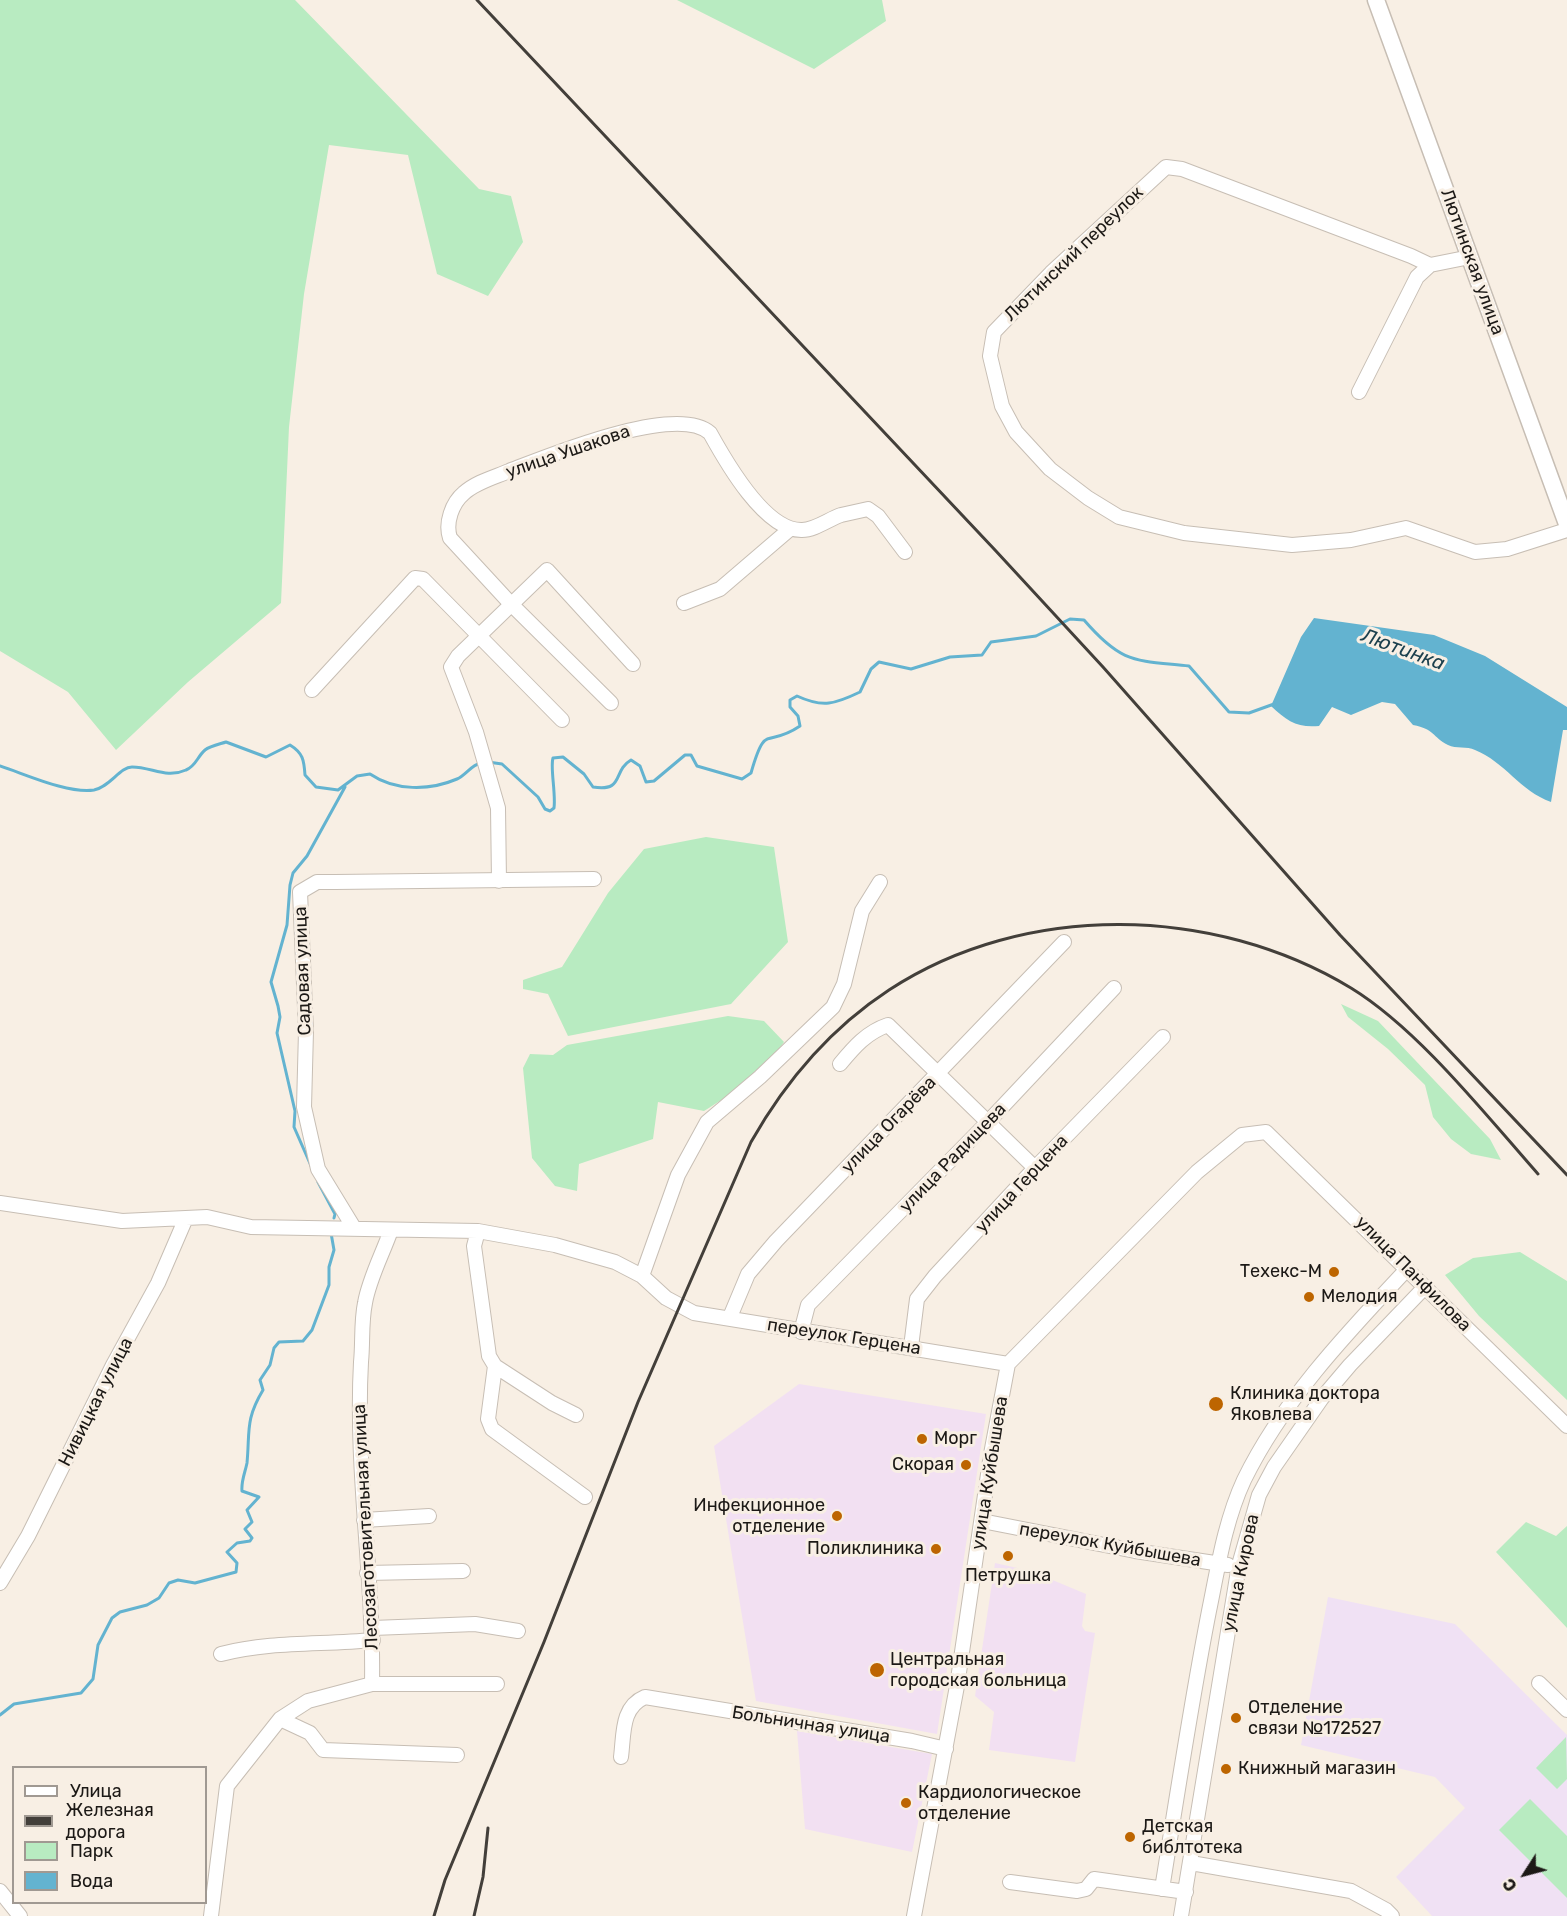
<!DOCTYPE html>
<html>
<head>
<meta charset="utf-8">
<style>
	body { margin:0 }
	#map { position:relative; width:1567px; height:1916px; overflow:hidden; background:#f8efe4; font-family:Rubik,sans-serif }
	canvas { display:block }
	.legend { position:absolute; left:12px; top:1766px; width:195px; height:138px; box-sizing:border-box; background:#f8efe4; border:2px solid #a09992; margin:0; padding:8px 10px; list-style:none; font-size:18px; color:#1c1916 }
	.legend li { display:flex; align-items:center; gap:12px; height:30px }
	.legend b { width:30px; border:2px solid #a09992 }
	.north { position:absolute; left:1495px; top:1844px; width:60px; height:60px; -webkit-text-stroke:4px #f8efe4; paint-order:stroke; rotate:234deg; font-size:16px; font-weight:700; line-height:24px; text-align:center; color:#1c1916 }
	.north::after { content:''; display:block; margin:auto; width:21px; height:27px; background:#1c1916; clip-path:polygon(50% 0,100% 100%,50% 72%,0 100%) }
</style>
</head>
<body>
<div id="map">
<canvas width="1567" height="1916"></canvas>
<ul class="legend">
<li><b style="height:8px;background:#fff"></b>Улица</li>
<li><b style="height:8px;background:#433f3a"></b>Железная дорога</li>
<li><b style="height:16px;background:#b8ebc1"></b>Парк</li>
<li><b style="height:16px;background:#63b3d0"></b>Вода</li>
</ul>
<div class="north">С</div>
</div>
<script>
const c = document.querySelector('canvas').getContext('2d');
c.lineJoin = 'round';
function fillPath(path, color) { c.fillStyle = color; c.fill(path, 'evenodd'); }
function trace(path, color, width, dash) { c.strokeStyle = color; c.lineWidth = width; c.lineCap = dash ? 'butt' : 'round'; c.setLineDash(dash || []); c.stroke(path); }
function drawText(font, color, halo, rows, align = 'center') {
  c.font = font + ' Rubik,sans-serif'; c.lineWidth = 6; c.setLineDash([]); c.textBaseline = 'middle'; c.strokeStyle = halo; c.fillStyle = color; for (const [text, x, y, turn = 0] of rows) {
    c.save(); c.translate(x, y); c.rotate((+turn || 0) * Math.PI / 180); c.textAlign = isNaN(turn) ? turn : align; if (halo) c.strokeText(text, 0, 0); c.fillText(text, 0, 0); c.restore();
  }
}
fillPath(new Path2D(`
	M1328 1597 1455 1624 1567 1735V1916H1432L1396 1877 1465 1808 1435 1777 1301 1745Z`), '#f0e1f4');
fillPath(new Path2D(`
	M799 1384 986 1414 937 1734 756 1701 714 1446Z
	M995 1563 1031 1571 1086 1594 1082 1626 1085 1631 1095 1633 1075 1762 989 1750 994 1712 975 1696Z
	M797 1731 932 1754 912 1852 805 1829Z`), '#f2e0f2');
fillPath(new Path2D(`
	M0 0H295L479 189 511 196 523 242 488 296 437 274 408 155 329 145 304 294 289 427 281 603 188 682 116 750 68 692 0 651Z
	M677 0H882L886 21 814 69Z
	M706 837 774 847 788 942 731 1004 568 1036 548 994 523 989V980L562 967 608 893 644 849Z
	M1341 1004 1378 1021 1490 1139 1501 1160 1471 1154 1451 1139 1433 1117 1425 1085 1388 1049 1348 1017Z
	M728 1016 764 1021 784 1042C763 1073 735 1092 704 1111L658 1102 653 1139 579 1164 577 1191 555 1186 532 1158 523 1068 530 1054 553 1055 567 1045Z
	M1520 1252 1567 1281V1400L1479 1316 1445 1275 1473 1258Z
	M1526 1522 1556 1536 1567 1526V1628L1496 1552Z
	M1566 1737 1567 1779 1557 1789 1536 1768Z
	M1530 1799 1567 1836V1898L1499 1830Z`), '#b8ebc1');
fillPath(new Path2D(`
	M1314 618 1434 635 1485 656 1567 707V730H1563L1551 802C1520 791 1505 762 1475 750 1467 746 1456 749 1448 745 1432 737 1435 729 1413 725L1395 704 1382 702 1351 715 1332 707 1319 726C1297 728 1287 721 1271 706L1301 637Z`), '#63b3d0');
trace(new Path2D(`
	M488 762 502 764 538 797 545 809 550 811 554 808C556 794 550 767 553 758L563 757 584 774 593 787C625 792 612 771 631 760L640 766 646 782 654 781 685 755H691L697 766 742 779 751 773C766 721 766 749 800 726L798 716 790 707V700L797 696C823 708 835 704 860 692L871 669 879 662 911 669 950 657 982 655 991 642 1036 636 1070 619 1084 620C1122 664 1134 660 1189 666L1229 712 1249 713 1274 704
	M0 766C25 774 68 794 94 790 110 787 120 767 132 767 152 767 166 779 186 770 196 766 197 757 205 750 210 746 220 744 226 742L266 757 290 745C303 753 304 760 305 775L316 787 338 790 357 776 370 774C395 791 429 791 457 779 466 775 471 765 481 763
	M312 1168 294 1127 295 1111 277 1033 280 1017 278 1006 271 982 287 925 290 885 293 873 307 856 345 787
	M318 1182 335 1214 334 1218
	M0 1715 14 1704 81 1693 93 1679 98 1645 112 1618 120 1612 147 1605 159 1598 169 1583 178 1580 195 1583 236 1572 237 1563 227 1552 237 1543 250 1541 252 1538 245 1529 252 1522 247 1510 259 1497 242 1491C241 1481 245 1473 247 1463 250 1431 245 1420 263 1390L260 1380 270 1365 274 1348 279 1342 303 1341 312 1330 329 1285V1267L334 1250 331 1233`), '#63b3d0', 3);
const minor = new Path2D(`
	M1470 257 1430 265 1411 256 1182 169 1166 167 1051 273 994 332 990 356 1002 406 1016 432 1050 469 1088 498 1119 517 1184 533 1292 545 1351 540 1406 528 1475 552 1507 549 1567 530
	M1359 392 1417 277 1430 265
	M684 603 720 589 790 529
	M312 690 415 578 423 579 562 720
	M611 703 510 603 450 538C445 523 452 503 464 493 476 482 495 477 509 471 548 456 676 403 710 433 726 462 765 531 802 530 815 530 829 519 841 515 850 513 859 511 868 509L878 516 905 552
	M499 881 498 808 476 732 451 667 458 656 547 570 633 664
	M840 1064C854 1047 867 1032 888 1025L1035 1168
	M0 1203 122 1221 207 1217 251 1227 478 1231 555 1245 615 1262 642 1276 666 1298 694 1313 1008 1364
	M354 1228 318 1169 304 1107 306 1031 300 892 317 882H335L594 879
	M478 1231 474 1246 489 1356 495 1366 552 1403 576 1415
	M642 1276 678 1175 707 1122 760 1077 833 1007 844 984 862 911 880 882
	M730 1317 748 1274 776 1241 1064 942
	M801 1332 808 1305 987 1123 1114 988
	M911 1347 917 1299 935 1276 1035 1168 1163 1037
	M495 1366 488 1419 492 1429 585 1497
	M364 1520 429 1516
	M982 1521 1135 1551 1228 1565
	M367 1573 463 1571
	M0 1583 28 1536 113 1365 158 1283 186 1218
	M373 1628 475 1624 518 1631
	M221 1654C271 1641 322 1645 373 1640
	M1539 1683 1567 1710
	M372 1684C374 1576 355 1470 361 1362 363 1343 361 1322 365 1303 369 1279 383 1253 391 1230
	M280 1719 310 1733 323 1750 457 1755
	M621 1757C624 1734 621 1707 645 1697L912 1741 946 1749
	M1191 1863 1351 1891 1386 1910 1392 1916
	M1010 1882 1077 1891 1086 1889 1094 1879 1186 1892
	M1162 1889C1177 1796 1191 1703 1209 1611 1218 1567 1225 1521 1244 1480 1283 1400 1347 1333 1407 1269
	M0 1891 20 1916
	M211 1916 227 1786 280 1719 308 1701 372 1684H497
	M914 1916 957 1686 991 1454 1008 1364 1197 1172 1242 1135 1266 1132 1567 1426
	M1181 1916 1239 1565 1259 1495 1274 1467 1322 1398 1350 1365 1425 1287`);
const major = new Path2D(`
	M1376 0 1567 524`);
trace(minor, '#c7beb4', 16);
trace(major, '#c7beb4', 19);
trace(minor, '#fff', 14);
trace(major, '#fff', 16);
trace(new Path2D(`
	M477 0 995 550 1103 667 1340 935 1567 1175
	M434 1916 445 1880 544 1642 638 1402 751 1142C785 1082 831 1028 889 990 1025 901 1214 905 1351 988 1418 1029 1485 1114 1538 1174
	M474 1916 483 1877 488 1828`), '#433f3a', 3);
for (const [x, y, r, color] of [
	[1334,1272,6,"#bd6500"],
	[1309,1297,6,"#bd6500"],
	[1216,1404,8,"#bd6500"],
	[922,1439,6,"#bd6500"],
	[966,1465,6,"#bd6500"],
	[837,1516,6,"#bd6500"],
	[936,1549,6,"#bd6500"],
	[1008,1556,6,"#bd6500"],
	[877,1670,8,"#bd6500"],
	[1236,1718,6,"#bd6500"],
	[1226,1769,6,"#bd6500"],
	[906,1803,6,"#bd6500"],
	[1130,1837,6,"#bd6500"]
]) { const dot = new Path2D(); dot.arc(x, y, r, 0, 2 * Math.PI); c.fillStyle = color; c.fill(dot); trace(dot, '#f8efe4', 2); }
drawText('18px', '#1c1916', '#f8efe4', [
	["Лютинский переулок",1074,254,-44],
	["Лютинская улица",1472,262,70],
	["улица Ушакова",568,452,-19],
	["Садовая улица",303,971,-92],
	["улица Огарёва",889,1125,-46],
	["улица Радищева",953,1158,-46],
	["улица Герцена",1022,1184,-47],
	["улица Панфилова",1413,1274,45],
	["переулок Герцена",844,1337,9],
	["Нивицкая улица",96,1402,-63],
	["улица Куйбышева",990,1473,-81],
	["Лесозаготовительная улица",366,1527,-93],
	["переулок Куйбышева",1110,1545,10],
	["улица Кирова",1241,1573,-78],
	["Больничная улица",811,1725,9]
]);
drawText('18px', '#1c1916', '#f8efe4', [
	["Техекс-М",1322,1272,"right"],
	["Мелодия",1321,1297],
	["Клиника доктора",1230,1394],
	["Яковлева",1230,1415],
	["Морг",934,1439],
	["Скорая",954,1465,"right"],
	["Инфекционное",825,1506,"right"],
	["отделение",825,1527,"right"],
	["Поликлиника",924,1549,"right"],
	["Петрушка",1008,1576,"center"],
	["Центральная",890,1660],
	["городская больница",890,1681],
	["Отделение",1248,1708],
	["связи №172527",1248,1729],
	["Книжный магазин",1238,1769],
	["Кардиологическое",918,1793],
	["отделение",918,1814],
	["Детская",1142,1827],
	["библтотека",1142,1848]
], 'left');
drawText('italic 20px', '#1d414e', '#f8efe4', [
	["Лютинка",1403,650,20]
]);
</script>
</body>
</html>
